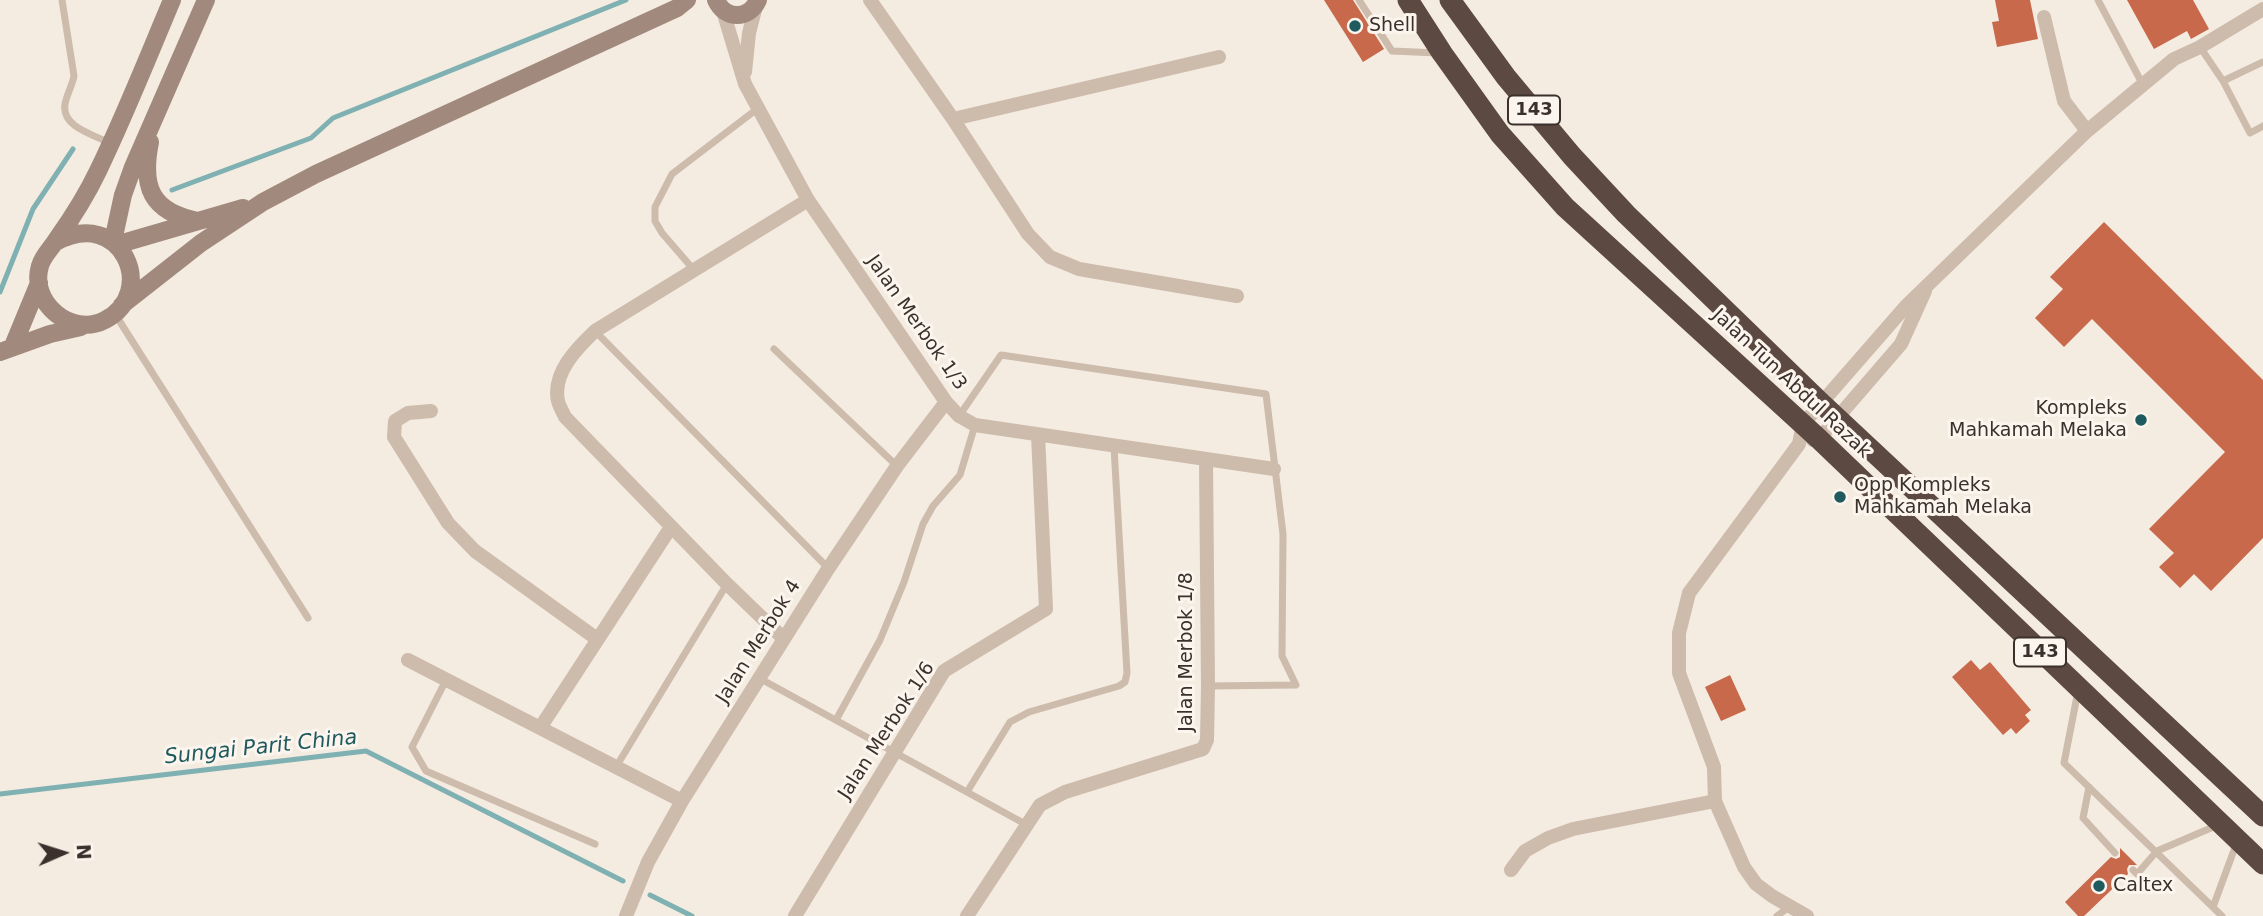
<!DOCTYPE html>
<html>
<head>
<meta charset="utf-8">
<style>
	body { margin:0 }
	#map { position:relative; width:2263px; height:916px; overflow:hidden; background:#f4ebe1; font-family:"DejaVu Sans",sans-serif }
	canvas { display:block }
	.north { position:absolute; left:28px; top:818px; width:70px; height:70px; -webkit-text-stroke:5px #fbf5ee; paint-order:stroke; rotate:87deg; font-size:19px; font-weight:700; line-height:28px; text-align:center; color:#3b302b }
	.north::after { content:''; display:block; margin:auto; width:24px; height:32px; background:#3b302b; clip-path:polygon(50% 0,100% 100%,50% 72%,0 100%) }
</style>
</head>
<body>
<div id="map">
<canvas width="2263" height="916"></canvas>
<div class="north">N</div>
</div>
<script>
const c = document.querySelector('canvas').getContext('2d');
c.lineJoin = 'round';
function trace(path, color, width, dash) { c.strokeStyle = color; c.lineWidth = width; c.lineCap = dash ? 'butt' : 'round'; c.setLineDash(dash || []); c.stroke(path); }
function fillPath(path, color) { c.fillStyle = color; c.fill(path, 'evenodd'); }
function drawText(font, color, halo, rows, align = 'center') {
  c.font = font + ' "DejaVu Sans",sans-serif'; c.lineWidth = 6; c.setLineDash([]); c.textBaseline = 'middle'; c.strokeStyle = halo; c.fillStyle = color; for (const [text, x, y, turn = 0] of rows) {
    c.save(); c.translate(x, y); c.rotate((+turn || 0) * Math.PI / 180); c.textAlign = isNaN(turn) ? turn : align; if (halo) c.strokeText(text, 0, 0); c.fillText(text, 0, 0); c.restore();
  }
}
trace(new Path2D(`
	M172 190 311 138 333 118 626 0
	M0 292 33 209 73 149
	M0 794 366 751 623 881
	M650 895 692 916`), '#7fb0b2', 5);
fillPath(new Path2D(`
	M1324 0H1353L1384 49 1363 62Z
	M1995 0H2030L2038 39 1997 47 1992 22 1999 21Z
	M2127 0H2193L2209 29 2191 39 2187 31 2154 49Z
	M2104 222 2263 380V538L2211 591 2194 574 2180 588 2159 567 2174 553 2149 529 2225 452 2092 319 2064 347 2035 318 2063 289 2050 277Z
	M1971 660 1980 670 1990 662 2031 710 2025 715 2030 721 2016 734 2011 728 2003 735 1952 677Z
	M1730 675 1746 710 1721 721 1705 687Z
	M2120 848 2137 865H2129L2127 869 2128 874 2084 916H2078L2065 902 2111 857 2116 859 2120 857Z`), '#c8694b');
trace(new Path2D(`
	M62 0 74 76C72 86 67 94 65 104 61 127 94 135 110 143
	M1359 0 1392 51 1438 53
	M2098 0 2143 85
	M2200 47 2223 81 2250 133 2263 126
	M2223 81 2263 62
	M694 270 662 233 655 221V207L672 174 757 109
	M115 314 308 618
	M595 331 828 568
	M774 349 897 466
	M959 416 1001 355 1266 394 1283 534 1282 656 1296 685 1208 686
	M759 678 1027 825
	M446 680 412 747 426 771 595 844
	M2078 691 2064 763 2222 916
	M836 720 880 640 904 582 923 524 933 506 960 475 975 425
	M616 767 727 584
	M2089 787 2083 818 2115 853
	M967 792 1010 722 1029 712 1119 686 1125 682 1127 673 1114 447
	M2133 870 2137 874 2157 851 2218 825
	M2213 907 2237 842
	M1777 916 1789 907`), '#cdbbac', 7);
trace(new Path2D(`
	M870 0 953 119 1028 234 1050 257 1079 269 1237 296
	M723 11 745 84 808 200 946 402 959 416 975 425 1274 469
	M2044 17 2064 101 2087 131
	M745 72 749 33 756 6
	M953 119 1219 57
	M431 411 408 413 395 421 394 437 448 523 475 551 597 639
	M1813 440 1819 439 1901 344 1925 291
	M784 639 727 584 565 417C563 412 559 406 558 401 552 373 577 348 595 331L808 200
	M408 660 682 801
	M540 728 671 527
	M1511 870 1525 851 1548 838 1573 829 1715 801
	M626 916 648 862 682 801 828 569 897 466 946 402
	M795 916 944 671 1046 609 1038 435
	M967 916 1040 805 1065 792 1203 749 1207 740 1208 686 1206 460
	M1807 916 1772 896 1756 884 1744 867 1715 801 1714 767 1679 673V633L1689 593 1799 444 1803 424 1906 306 2087 131 2174 59 2200 47 2263 9`), '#cdbbac', 14);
trace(new Path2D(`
	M716 0C725 20 749 20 758 0
	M150 142C141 187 151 212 198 221
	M113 241 123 195 133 167 206 0
	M56 242C121 206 159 292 105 320 71 338 29 302 40 266 43 255 51 249 57 239 72 218 87 194 98 171 125 115 148 57 172 0
	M116 245 243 208
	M122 305 201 243 263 202 316 174 677 8 687 0
	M13 346 39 283
	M0 352 50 334 81 327`), '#a18a7d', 18);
trace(new Path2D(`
	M1408 0 1442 53 1500 134 1565 207 1819 439 2263 864
	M1450 0 1506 77 1572 156 1626 214 1820 402 2263 816`), '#5c4a42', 21);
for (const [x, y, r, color] of [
	[1355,26,7,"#1f5a5e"],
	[2141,420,7,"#1f5a5e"],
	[1840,497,7,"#1f5a5e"],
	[2099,886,7,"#1f5a5e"]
]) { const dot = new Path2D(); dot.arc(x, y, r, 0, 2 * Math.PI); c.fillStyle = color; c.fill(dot); trace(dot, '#fbf5ee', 2.5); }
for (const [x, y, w] of [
	[1534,110,52],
	[2040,652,52]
]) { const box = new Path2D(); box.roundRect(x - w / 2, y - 14.5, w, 29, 5); c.fillStyle = '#fbf5ee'; c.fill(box); trace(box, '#3b302b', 2); }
drawText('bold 18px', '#3b302b', null, [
	["143",1534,110],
	["143",2040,652]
]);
drawText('19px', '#3b302b', '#fbf5ee', [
	["Shell",1369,26],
	["Kompleks",2127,409,"right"],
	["Mahkamah Melaka",2127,431,"right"],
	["Opp Kompleks",1854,486],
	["Mahkamah Melaka",1854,508],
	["Caltex",2113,886]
], 'left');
drawText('19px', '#3b302b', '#fbf5ee', [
	["Jalan Merbok 1/3",916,323,55],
	["Jalan Tun Abdul Razak",1791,384,43],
	["Jalan Merbok 4",759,642,-58],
	["Jalan Merbok 1/8",1187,652,-90],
	["Jalan Merbok 1/6",887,731,-57]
]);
drawText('italic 21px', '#1f5a5e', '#fbf5ee', [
	["Sungai Parit China",261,748,-6]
]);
</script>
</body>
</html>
